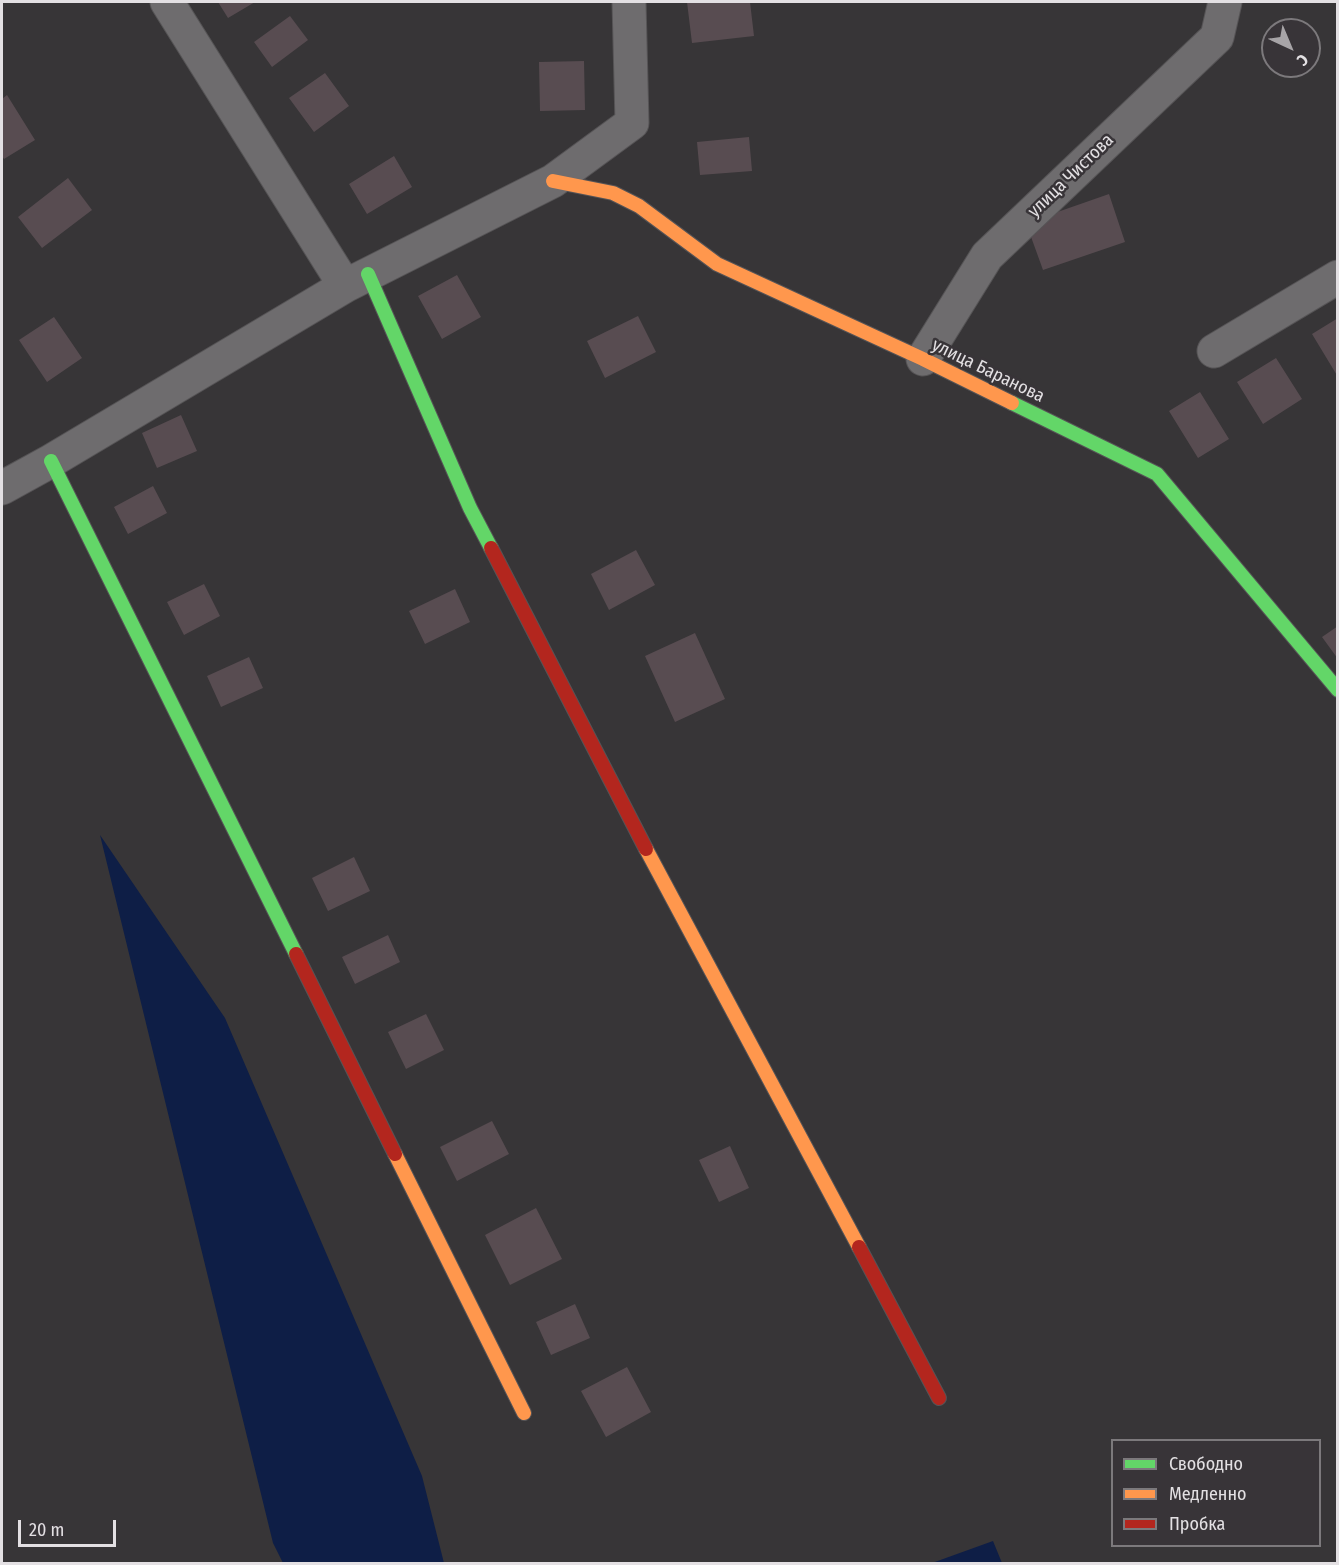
<!DOCTYPE html>
<html>
<head>
<meta charset="utf-8">
<style>
	body { margin:0 }
	#map { position:relative; width:1339px; height:1565px; overflow:hidden; background:#373537; font-family:"Fira Sans Condensed",sans-serif }
	canvas { display:block }
	.frame { position:absolute; inset:0; border:3px solid #e3e0e3; pointer-events:none }
	.legend { position:absolute; left:1111px; top:1439px; width:210px; height:108px; box-sizing:border-box; background:#383438; border:2px solid #7c797c; margin:0; padding:8px 10px; list-style:none; font-size:18px; color:#e3e0e3 }
	.legend li { display:flex; align-items:center; gap:12px; height:30px }
	.legend b { width:30px; border:2px solid #7c797c }
	.north { position:absolute; left:1261px; top:18px; width:60px; height:60px; box-sizing:border-box; background:#383438; border:2px solid #7c797c; border-radius:50%; rotate:136deg; font-size:16px; font-weight:700; line-height:24px; text-align:center; color:#e3e0e3 }
	.north::after { content:''; display:block; margin:auto; width:21px; height:27px; background:#a7a4a7; clip-path:polygon(50% 0,100% 100%,50% 72%,0 100%) }
	.scale { position:absolute; left:18px; top:1520px; width:98px; height:27px; box-sizing:border-box; border:3px solid #e3e0e3; border-top:0; padding-left:8px; font-size:18px; line-height:21px; white-space:nowrap; color:#e3e0e3; -webkit-text-stroke:4px #383438; paint-order:stroke }
</style>
</head>
<body>
<div id="map">
<canvas width="1339" height="1565"></canvas>
<div class="frame"></div>
<ul class="legend">
<li><b style="height:8px;background:#63d668"></b>Свободно</li>
<li><b style="height:8px;background:#ff974d"></b>Медленно</li>
<li><b style="height:8px;background:#b3261e"></b>Пробка</li>
</ul>
<div class="north">С</div>
<div class="scale">20 m</div>
</div>
<script>
const c = document.querySelector('canvas').getContext('2d');
c.lineJoin = 'round';
function fillPath(path, color) { c.fillStyle = color; c.fill(path, 'evenodd'); }
function trace(path, color, width, dash) { c.strokeStyle = color; c.lineWidth = width; c.lineCap = dash ? 'butt' : 'round'; c.setLineDash(dash || []); c.stroke(path); }
function drawText(font, color, halo, rows, align = 'center') {
  c.font = font + ' "Fira Sans Condensed",sans-serif'; c.lineWidth = 5; c.setLineDash([]); c.textBaseline = 'middle'; c.strokeStyle = halo; c.fillStyle = color; for (const [text, x, y, turn = 0] of rows) {
    c.save(); c.translate(x, y); c.rotate((+turn || 0) * Math.PI / 180); c.textAlign = isNaN(turn) ? turn : align; if (halo) c.strokeText(text, 0, 0); c.fillText(text, 0, 0); c.restore();
  }
}
fillPath(new Path2D(`
	M100 835 225 1018 422 1476 444 1563H283L273 1543Z
	M993 1541 1002 1563H932Z`), '#0e1e46');
fillPath(new Path2D(`
	M218 2H255L228 18Z
	M687 2H750L754 36 692 43Z
	M290 16 308 40 272 67 254 42Z
	M584 61 585 110 540 111 539 62Z
	M325 73 349 106 314 132 289 98Z
	M7 95 35 140 4 159 2 156V99Z
	M749 137 752 171 700 175 697 142Z
	M394 156 412 187 367 214 349 184Z
	M68 178 92 210 42 248 18 217Z
	M1109 194 1125 242 1043 270 1026 223Z
	M457 275 481 317 442 339 418 296Z
	M638 316 656 352 605 378 587 341Z
	M54 317 82 358 47 382 19 340Z
	M1338 318V377L1312 334Z
	M1276 358 1302 399 1263 424 1237 382Z
	M1200 392 1229 439 1198 458 1169 411Z
	M181 415 197 451 157 468 142 433Z
	M153 486 167 513 128 534 114 507Z
	M636 550 655 585 609 610 591 574Z
	M204 584 220 616 184 635 167 602Z
	M455 589 470 622 425 644 409 611Z
	M1338 626V659L1322 637Z
	M695 633 725 699 675 722 645 656Z
	M249 657 263 688 221 707 207 676Z
	M354 857 370 891 328 911 312 878Z
	M388 935 400 962 355 984 342 957Z
	M426 1014 444 1050 406 1069 388 1032Z
	M492 1121 509 1154 457 1181 440 1147Z
	M730 1146 749 1188 719 1202 699 1160Z
	M536 1208 562 1259 510 1285 485 1235Z
	M575 1304 590 1338 551 1355 536 1322Z
	M627 1367 651 1412 606 1437 581 1391Z`), '#584c51');
const street = new Path2D(`
	M167 2 345 286
	M1214 351 1338 277
	M923 359 987 256 1217 37 1225 2
	M2 488 51 461 345 286 553 181 632 123 629 2`);
const fast = new Path2D(`
	M368 274 470 508 491 548
	M1012 403 1157 474 1338 690
	M51 461 296 954`);
const slow = new Path2D(`
	M553 181 613 193 639 206 717 264 923 359 1012 403
	M646 849 859 1247
	M395 1154 524 1413`);
const jam = new Path2D(`
	M491 548 646 849
	M296 954 395 1154
	M859 1247 939 1398`);
trace(street, '#565456', 35);
trace(fast, '#565456', 16);
trace(slow, '#565456', 16);
trace(jam, '#565456', 16);
trace(street, '#6e6c6e', 33);
trace(fast, '#63d668', 14);
trace(slow, '#ff974d', 14);
trace(jam, '#b3261e', 14);
drawText('18px', '#e3e0e3', '#383438', [
	["улица Чистова",1071,176,-44],
	["улица Баранова",988,371,26]
]);
</script>
</body>
</html>
